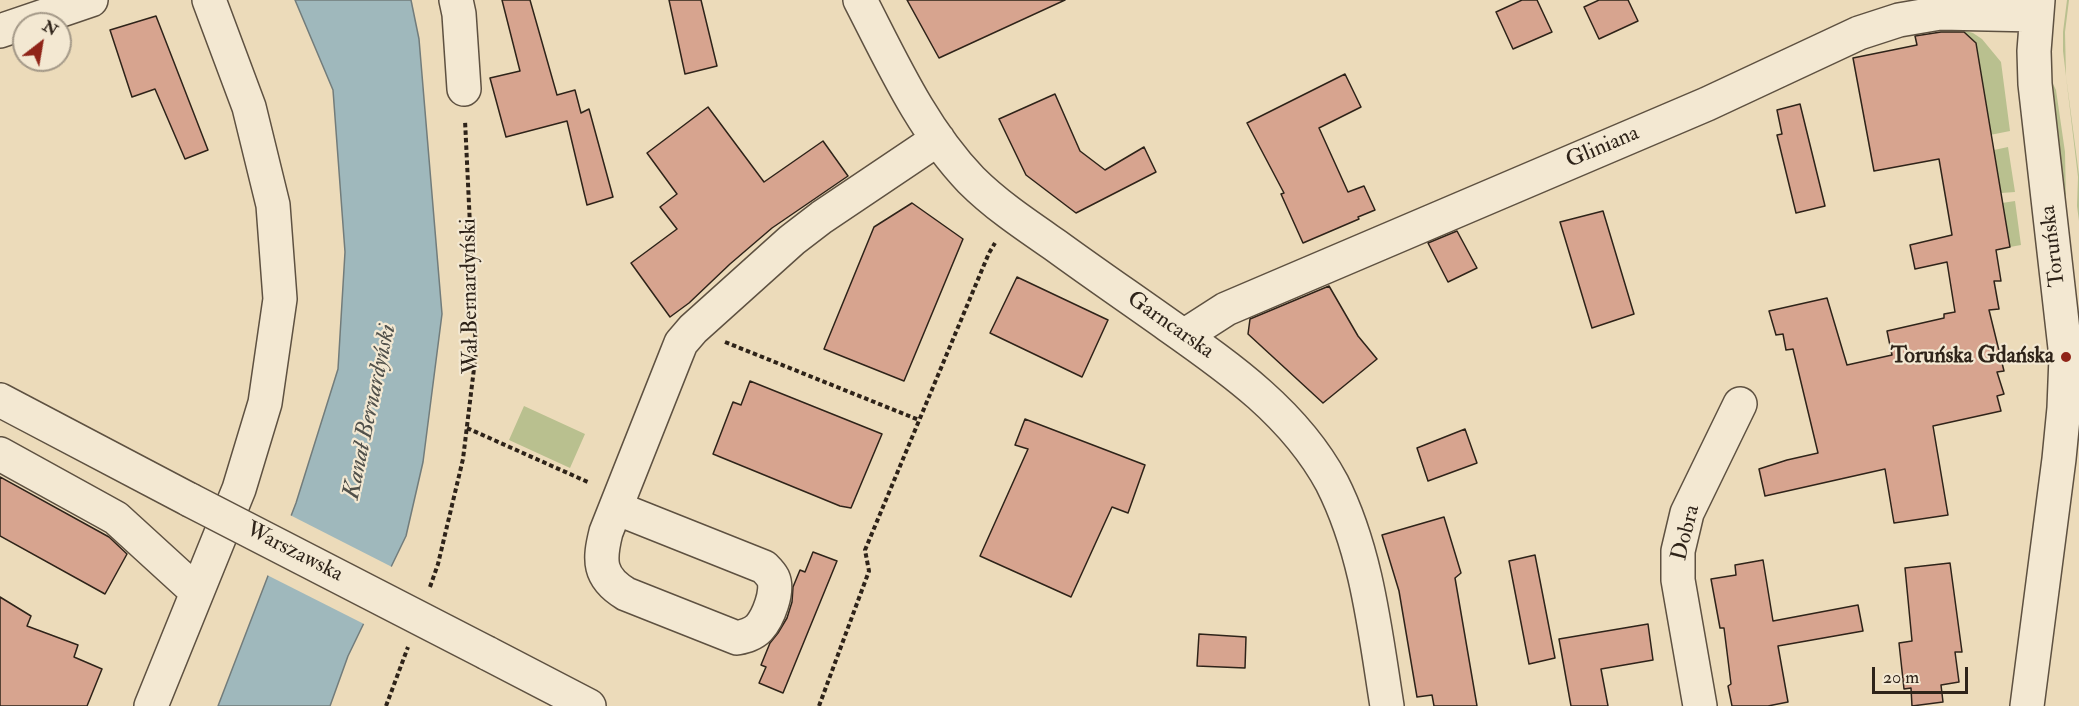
<!DOCTYPE html>
<html>
<head>
<meta charset="utf-8">
<style>
	body { margin:0 }
	#map { position:relative; width:2079px; height:706px; overflow:hidden; background:#ecdbba; font-family:"IM FELL Double Pica",serif }
	canvas { display:block }
	.north { position:absolute; left:12px; top:12px; width:60px; height:60px; box-sizing:border-box; background:#f3e8d2; border:2px solid #a49988; border-radius:50%; rotate:31deg; font-size:16px; font-weight:700; line-height:24px; text-align:center; color:#2e2319 }
	.north::after { content:''; display:block; margin:auto; width:21px; height:27px; background:#8f2418; clip-path:polygon(50% 0,100% 100%,50% 72%,0 100%) }
	.scale { position:absolute; left:1872px; top:667px; width:96px; height:27px; box-sizing:border-box; border:3px solid #2e2319; border-top:0; padding-left:8px; font-size:18px; line-height:21px; white-space:nowrap; color:#2e2319; -webkit-text-stroke:4px #f3e8d2; paint-order:stroke }
</style>
</head>
<body>
<div id="map">
<canvas width="2079" height="706"></canvas>
<div class="north">N</div>
<div class="scale">20 m</div>
</div>
<script>
const c = document.querySelector('canvas').getContext('2d');
c.lineJoin = 'round';
function fillPath(path, color) { c.fillStyle = color; c.fill(path, 'evenodd'); }
function trace(path, color, width, dash) { c.strokeStyle = color; c.lineWidth = width; c.lineCap = dash ? 'butt' : 'round'; c.setLineDash(dash || []); c.stroke(path); }
function drawText(font, color, halo, rows, align = 'center') {
  c.font = font + ' "IM FELL Double Pica",serif'; c.lineWidth = 4.5; c.setLineDash([]); c.textBaseline = 'middle'; c.strokeStyle = halo; c.fillStyle = color; for (const [text, x, y, turn = 0] of rows) {
    c.save(); c.translate(x, y); c.rotate((+turn || 0) * Math.PI / 180); c.textAlign = isNaN(turn) ? turn : align; if (halo) c.strokeText(text, 0, 0); c.fillText(text, 0, 0); c.restore();
  }
}
fillPath(new Path2D(`
	M2067 0H2069L2065 32 2066 76 2079 175V221L2077 206 2078 177 2063 51V32Z
	M1962 30 1973 33 1982 39 2001 62 2010 131 1990 135 1976 43Z
	M2052 82 2056 90 2065 152 2066 202 2055 126Z
	M2008 147 2015 192 2001 193 1994 150Z
	M2015 201 2021 245 2010 247 2002 203Z
	M524 406 585 434 570 468 509 440Z`), '#b9c08f');
const water = new Path2D(`
	M295 0H411L419 39 442 314 423 462 406 536 348 656 330 706H218L296 503 338 369 345 252 333 90Z`);
fillPath(water, '#9fb8bc');
trace(water, '#727c7b', 1.5);
fillPath(new Path2D(`
	M288 514 394 568 366 625 265 574Z`), '#ecdbba');
const building = new Path2D(`
	M502 0H530L557 95 575 90 581 113 589 109 613 197 587 205 567 121 506 137 490 78 520 71Z
	M669 0H701L717 66 685 74Z
	M907 0H1065L939 58Z
	M1522 0H1537L1552 32 1513 49 1496 12Z
	M1599 0H1628L1638 21 1599 39 1584 7Z
	M156 16 208 150 185 159 155 89 132 97 110 30Z
	M1941 32H1964L1976 43 2010 247 1996 250 2001 281H1994L1999 309 1989 310 2004 371 1997 372 2004 394 1997 396 2001 411 1933 426 1948 515 1894 523 1885 469 1765 496 1759 469 1787 460 1818 453 1793 349 1786 350 1783 334 1776 335 1769 311 1827 298 1847 365 1892 355 1887 331 1944 318V314L1955 312 1947 262 1915 269 1910 245 1952 235 1939 159 1874 171 1853 58 1917 45 1915 36Z
	M1345 74 1361 107 1319 128 1348 192 1364 186 1375 210 1358 217 1359 219 1303 243 1281 194 1284 193 1247 123Z
	M1055 94 1080 151 1105 170 1144 147 1156 172 1076 213 1026 175 999 119Z
	M1800 104 1825 206 1796 213 1777 135 1782 134 1777 110Z
	M708 107 764 182 823 141 848 176 772 228 730 264 689 303 670 317 631 263 677 229 660 207 677 194 647 153Z
	M912 203 963 239 904 381 824 349 874 227Z
	M1603 211 1634 314 1592 328 1560 222Z
	M1457 231 1477 268 1448 282 1428 243Z
	M1017 277 1108 320 1082 377 990 333Z
	M1329 286 1358 336 1377 359 1323 403 1248 334 1250 319Z
	M750 381 882 434 851 508 840 506 713 454 733 402 741 405Z
	M1025 419 1145 465 1128 513 1112 507 1071 597 980 556 1028 449 1015 445Z
	M1465 429 1477 463 1428 481 1417 448Z
	M0 477 109 537 127 554 105 594 0 536Z
	M1444 517 1461 573 1455 578 1477 706H1434L1432 695 1417 697 1399 591 1382 535Z
	M813 552 837 561 783 693 759 683 766 667 761 665 770 643 778 633 787 618 792 602 793 587 800 570 805 572Z
	M1535 555 1555 658 1529 664 1509 561Z
	M1763 560 1773 621 1858 605 1863 631 1778 646 1788 702 1768 706H1732L1728 686 1731 684 1724 628H1720L1711 579 1736 575 1735 565Z
	M1950 563 1962 652H1955L1959 682 1941 685 1943 702 1912 706 1911 688 1904 689 1899 643 1912 641 1905 568Z
	M0 597 31 616 27 626 78 645 74 657 102 669 87 706H0Z
	M1648 624 1653 660 1601 669 1608 706H1571L1559 639Z
	M1199 634 1246 637 1245 668 1197 666Z`);
fillPath(building, '#d7a48f');
trace(building, '#2e2319', 1.5);
const minor = new Path2D(`
	M456 0 459 14 464 89
	M860 0C892 62 922 129 971 180 996 205 1026 225 1055 245 1092 272 1130 298 1168 325 1231 369 1295 414 1332 483 1367 552 1375 631 1387 706
	M0 31 91 0
	M1184 336 1226 309 1707 104 1859 33 1899 20 1940 13 2036 15
	M0 400 190 500
	M0 454 116 518 197 592
	M616 508 764 567C767 570 771 574 773 578 779 591 768 618 759 628 753 634 746 636 737 638L626 594C598 577 599 560 606 532L675 358 681 343 693 329 792 240 822 217 938 139
	M487 653 589 706
	M151 706 239 489 265 403 280 299 273 205 249 107 209 0
	M1700 706 1678 580V551L1687 513 1740 404
	M2027 706 2059 459 2064 408 2066 357 2035 84 2034 51 2038 0`);
trace(minor, '#5e5141', 36);
trace(new Path2D(`
	M725 342 919 420
	M467 428 590 483
	M430 587 438 564 463 459 476 352 465 120
	M386 706 408 647
	M819 706 869 571 865 550 989 253 995 243`), '#2e2319', 4, [4.5, 3]);
trace(minor, '#f3e8d2', 33);
const minorBridge = new Path2D(`
	M190 500 487 653`);
trace(minorBridge, '#5e5141', 36, []);
trace(minorBridge, '#f3e8d2', 33);
for (const [x, y, r, color] of [
	[2066,357,6,"#8f2418"]
]) { const dot = new Path2D(); dot.arc(x, y, r, 0, 2 * Math.PI); c.fillStyle = color; c.fill(dot); trace(dot, '#f3e8d2', 2); }
drawText('22px', '#2e2319', '#f3e8d2', [
	["Gliniana",1603,148,-23],
	["Toruńska",2054,246,-97],
	["Wał Bernardyński",471,296,-91],
	["Garncarska",1170,326,35],
	["Dobra",1687,533,-76],
	["Warszawska",294,553,27]
]);
drawText('bold 22px', '#2e2319', '#f3e8d2', [
	["Toruńska Gdańska",2054,357]
], 'right');
drawText('italic 24px', '#50504a', '#f3e8d2', [
	["Kanał Bernardyński",371,412,-78]
]);
</script>
</body>
</html>
